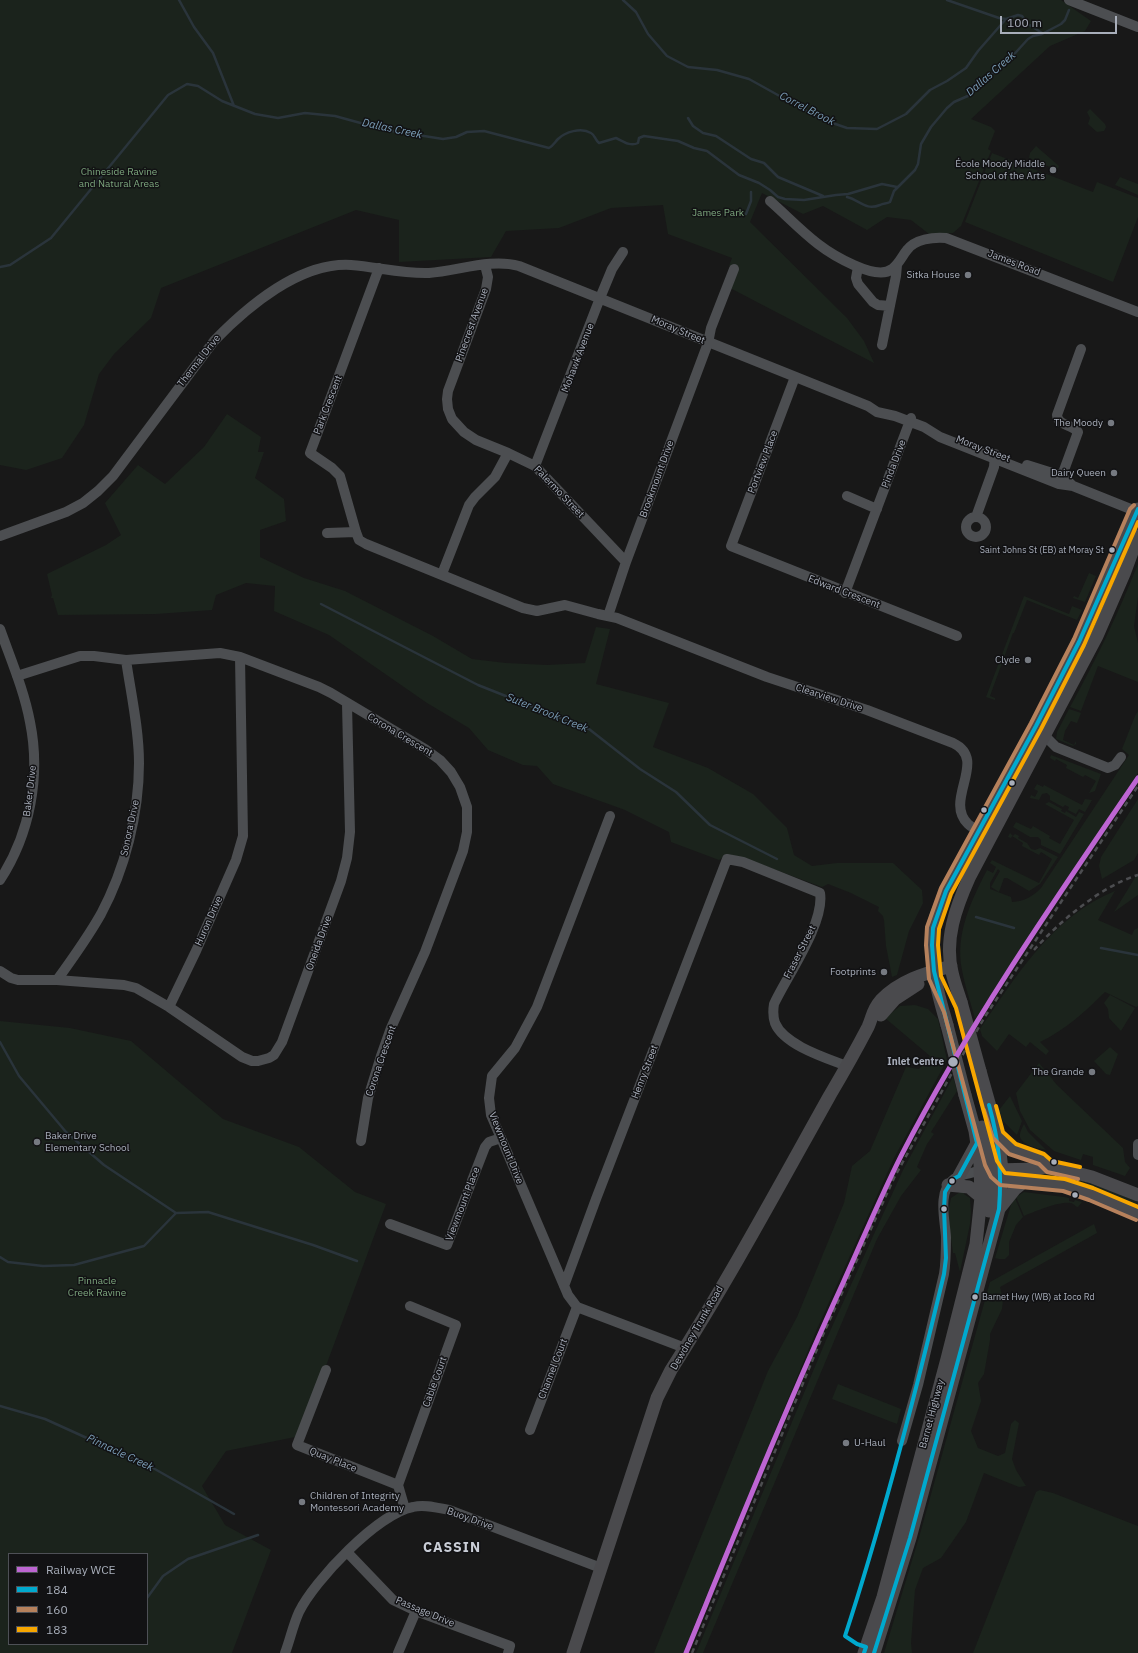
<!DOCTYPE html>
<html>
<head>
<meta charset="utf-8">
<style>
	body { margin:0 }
	#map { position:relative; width:1138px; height:1653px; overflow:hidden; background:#181818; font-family:"IBM Plex Sans",sans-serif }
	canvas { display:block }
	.legend { position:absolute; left:8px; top:1553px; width:140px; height:92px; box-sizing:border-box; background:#121214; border:1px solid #4e5056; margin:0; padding:5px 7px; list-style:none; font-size:12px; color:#a8aeba }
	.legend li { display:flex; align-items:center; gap:8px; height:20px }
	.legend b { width:20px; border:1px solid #4e5056 }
	.scale { position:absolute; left:1000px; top:16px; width:117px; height:18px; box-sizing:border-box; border:2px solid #a8aeba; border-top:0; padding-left:5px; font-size:12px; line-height:14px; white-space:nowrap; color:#a8aeba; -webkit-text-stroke:3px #121214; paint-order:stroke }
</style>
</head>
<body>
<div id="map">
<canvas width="1138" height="1653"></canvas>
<ul class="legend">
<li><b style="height:5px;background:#bd65d2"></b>Railway WCE</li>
<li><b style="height:5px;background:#00a9ce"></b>184</li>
<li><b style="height:5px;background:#b6815c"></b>160</li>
<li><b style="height:5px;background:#f7a600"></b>183</li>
</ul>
<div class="scale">100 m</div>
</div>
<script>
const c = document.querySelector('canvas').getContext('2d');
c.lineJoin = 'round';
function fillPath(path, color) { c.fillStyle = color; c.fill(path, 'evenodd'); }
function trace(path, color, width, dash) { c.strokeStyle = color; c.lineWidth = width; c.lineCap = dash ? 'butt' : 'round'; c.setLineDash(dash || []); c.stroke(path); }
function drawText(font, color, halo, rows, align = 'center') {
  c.font = font + ' "IBM Plex Sans",sans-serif'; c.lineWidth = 3; c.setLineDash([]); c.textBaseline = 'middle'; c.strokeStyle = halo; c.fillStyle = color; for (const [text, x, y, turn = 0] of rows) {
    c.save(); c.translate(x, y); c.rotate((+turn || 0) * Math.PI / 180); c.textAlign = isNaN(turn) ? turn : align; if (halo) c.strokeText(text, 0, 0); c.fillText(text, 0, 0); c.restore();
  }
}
fillPath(new Path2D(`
	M0 0H1061L1091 21 1085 31 1050 46 971 119 991 127 995 131 988 149 991 151 961 226 953 233 929 234 911 220 887 217 867 230 823 206 803 214 762 193 750 222 847 318 864 341 874 363 730 288 737 269 729 266 732 258 668 234 663 205 611 208 559 228 506 231 491 257 399 262V220L356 210 161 288 151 318 114 354 99 374 84 425 62 458 26 470 0 465Z
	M1090 109 1105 124 1106 127 1104 131 1097 132 1088 124 1090 118 1087 112Z
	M1036 146 1059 166 1057 170 1029 158 1030 153Z
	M992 153 1093 192 1097 182 1138 198V217L1113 282 965 222Z
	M1120 177 1138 184V195L1115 185Z
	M227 414 261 437 258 452H264L255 478 284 499 286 521 260 530V557L304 578 345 591 433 636 472 659 506 663 547 665 585 663 596 627 610 629 596 684 669 703 653 747 708 768 753 794 787 828 794 855 812 866 837 863H893L922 890 923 903 909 931 897 975 892 977 886 946 884 920 883 916 878 911 879 907 851 893 828 884 822 887 746 859 728 854 719 860 671 842 669 832 625 810 553 784 537 766 523 765 488 750 469 728 427 703 329 635 274 611 275 586 246 583 216 595 212 610 156 614 58 615 53 598H51L52 595 47 574 106 545 121 535 105 503 138 465 165 484 204 447Z
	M1138 564V597L1134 626 1138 643V682L1098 666 1081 711 1070 707C1096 660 1118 614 1138 564Z
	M1089 573 1096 576 1085 602 1073 598 1074 596 1078 598Z
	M1024 596 1069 614 1072 606 1082 610 1077 620 1027 600 1014 633H1013L990 696 995 698V700L986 697Z
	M1069 709 1081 713 1077 723 1071 721 1065 731 1063 740 1074 745 1076 741V744L1073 746 1056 739 1057 732Z
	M1138 711V773L975 1019C971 1003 965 987 962 970 955 934 971 901 987 870L993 873 996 867 990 863 992 860 1039 883 1052 859 1041 852 1039 855 1022 846 1023 843 1012 836 1011 838 1008 837 1010 833 1013 836 1015 834 1019 836 1018 838 1027 843 1031 849 1035 850 1040 848 1058 857 1040 884 1029 891 1007 878H1004L999 892 991 887 1000 871 998 869 990 883V889L1011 897 1012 902C1025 901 1032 897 1041 888L1129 755 1122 749 1135 716Z
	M1051 755 1101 774 1095 791 1089 793 1096 781 1085 775 1083 777 1066 768 1067 765 1056 759 1055 761 1050 758Z
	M1037 784 1043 787 1044 785 1082 805 1085 799 1092 800 1085 812 1079 809 1076 814 1068 810 1069 807 1065 805 1063 807 1050 800V796L1047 793 1042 794 1039 800 1030 798 1031 795 1035 797 1038 791 1034 789Z
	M1138 799V853L1134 860 1102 879 1099 866 1101 857Z
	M1049 802 1062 809 1061 811 1065 813 1066 811 1076 817 1079 812 1084 814 1060 854 1041 845V840L1038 837H1030L1013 827 1016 822 1031 829 1033 826 1050 836 1049 838 1060 844 1074 820 1045 804Z
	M1138 872V895L1114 912 1136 876Z
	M1115 891 1098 920 1132 935 1134 930 1138 928V1006L1136 1007 1105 992C1086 1011 1065 1030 1040 1042L1049 1051 1046 1055 1030 1042 1026 1047 1009 1034 997 1051 982 1036 980 1029C1015 977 1054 915 1115 891Z
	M1110 995 1135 1008 1121 1031 1109 1018 1108 1009 1104 1003Z
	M915 1005 928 1009 938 1019 947 1060 894 1158 817 1329 683 1653H654L768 1371 797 1317 844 1203 852 1166 870 1151 906 1067 919 1069 930 1056 885 1018 900 1006Z
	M0 1021 70 1028 131 1041 223 1119 299 1147 355 1192 386 1204 300 1436 226 1451 202 1486 225 1525 271 1550 232 1653H0ZM9 1554H147V1644H9Z
	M1110 1047 1118 1054 1110 1075 1106 1074 1094 1061Z
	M1039 1063 1057 1085 1123 1148 1125 1162 1130 1168 1125 1176 1093 1165V1157L1083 1154 1081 1160 1054 1151 1030 1130 1020 1111 1016 1093Z
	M953 1077 957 1091 931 1132 934 1134 927 1144 917 1167 921 1170 901 1196 877 1239 703 1653H696L826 1340 903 1170Z
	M1010 1096 1022 1121 1017 1135 1003 1121 999 1110Z
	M1024 1124 1028 1132 1046 1150C1038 1148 1023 1146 1020 1137 1019 1134 1022 1128 1024 1124Z
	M1042 1173C1076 1176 1106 1188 1138 1202V1207L1078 1182 1042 1176Z
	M960 1192H964V1194L970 1198 971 1212 970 1224 960 1272 955 1253H953L949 1224V1208L951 1198Z
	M1024 1192 1064 1197 1069 1198V1201L1074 1202 1075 1200 1082 1202 1078 1207C1076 1207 1075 1205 1073 1204 1064 1199 1034 1212 1024 1216L1016 1197Z
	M1015 1198 1023 1217 1016 1225 1009 1242V1255L1005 1259H999L995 1258 1011 1205Z
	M1094 1224 1097 1233 1000 1287 1003 1300 1002 1309 990 1334V1340L984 1374 978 1383 981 1401 971 1431 978 1448 998 1456 1005 1453 1011 1424 1015 1420 1019 1423 1012 1459 1016 1470 1026 1486 1019 1487 984 1473 966 1522 941 1558 923 1568 915 1590 911 1643 912 1653H884L920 1534 990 1282Z
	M838 1384 901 1409 897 1424 832 1399Z
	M1040 1490 1053 1493 1138 1526V1653H973L1036 1492Z`), '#1b231c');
trace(new Path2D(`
	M179 0 194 27 213 53 234 106
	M623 0 636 12 648 34 667 56 688 67 717 70 749 79 821 119 847 128 877 129 906 114 930 90 947 81 966 68 978 51 1006 19
	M947 0 999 18 1006 19 1018 15 1022 16 1028 24 1042 33
	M688 118 693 126 703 133 716 136 751 159 764 163 778 177 823 196
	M847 197C860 200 865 211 880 205 884 203 886 204 890 202L894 191 915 170 918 164 921 144 931 127 947 108 954 102 970 95 979 84 1008 61 1028 39 1033 36 1042 34 1061 24 1065 20 1069 10
	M746 214 751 201V192
	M0 267 10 265 51 238 168 95 187 84 198 86 222 101 255 114 278 118 305 113 335 116 386 130 443 139 456 137 467 132 484 131 549 148C553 146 555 142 558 139 565 132 581 127 591 133 595 135 595 140 599 143L616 138C623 141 630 147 638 143L639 138 644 136 678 141 694 148 707 151 739 175 759 183 770 190 778 197 785 199 804 200 836 195 848 194 882 184 897 187
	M321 604 478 685 589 729 640 769 676 792 710 825 777 859
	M976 917 1014 928
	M1101 948 1138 955
	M0 1042 19 1076 66 1132 104 1165 176 1213
	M0 1257 8 1262 43 1266 74 1265 144 1246 176 1213 208 1212 313 1245 357 1261
	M0 1406 45 1419 153 1468 234 1514
	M147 1598 163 1576 188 1559 258 1535`), '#2a343b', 2.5);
trace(new Path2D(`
	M1069 0 1138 27
	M770 201C786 215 801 231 818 244 831 254 876 282 892 269 899 264 902 256 907 250 915 239 933 237 946 238L1138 312
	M485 265 488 277 486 289 448 391 447 399 448 409 452 419 464 432 476 440 508 453 535 466 626 562
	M858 267 856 278 858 284 873 302 878 305 890 306
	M379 268 310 453 332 468 340 476 356 532 359 540 366 544 523 608 537 611 565 605 598 614 617 618 767 677 867 710 953 743C989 760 943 800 968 824 971 827 975 829 979 830
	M882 345 896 276 897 265
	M795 377 731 546 957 636
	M1027 465 1062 476 1073 486
	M535 466 600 298 612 269 623 252
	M1060 481 1078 432C1072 424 1058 426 1057 415L1081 349
	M847 496 877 509
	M976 517 994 467 995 454
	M966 527a10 10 0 1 1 20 0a10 10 0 1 1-20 0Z
	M327 533 356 532
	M0 536 66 512 83 503 98 491 113 476 214 341C247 307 300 262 351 265 377 267 403 274 429 273 458 271 491 258 519 266L868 406 877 412 895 416 924 427 940 437 1059 484 1073 486 1138 512
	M442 574 469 505 475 497 495 477 508 453
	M845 593 911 418
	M608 616 626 562 708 343 711 328 734 269
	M0 629C11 660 24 690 30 722 41 776 30 834 0 880
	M17 676 80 656H94L126 660 220 653 240 657 319 687 331 693 425 749 440 760 451 772 460 787 467 807V832L463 851 425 952 391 1028 381 1056 368 1098 361 1141
	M1040 731 1056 747 1108 768 1115 765 1121 757
	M610 816 537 1007 515 1048 492 1076 489 1098 491 1115 501 1138 568 1295 577 1307 685 1348
	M0 971 11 978 18 980H57L124 985 136 988 169 1007 242 1057 252 1061H258L269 1058 274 1055 282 1042 341 881 347 858 350 832 347 704
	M57 980C73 958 88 937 101 914 125 869 139 814 139 763 139 729 131 694 126 660
	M169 1007 196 951 236 860 243 836 240 657
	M1138 1144V1155
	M390 1224 447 1245 485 1147 489 1142 501 1138
	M564 1286 596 1199 727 859 743 862 820 893C825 923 787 976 774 1004 773 1010 773 1017 775 1023 784 1045 826 1058 847 1066
	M326 1370 297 1445 398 1485
	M530 1430 577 1307
	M902 1441 918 1385 944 1274C946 1262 946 1250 946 1237 945 1220 937 1191 954 1179 962 1173 972 1174 980 1170
	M398 1485 456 1325 410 1306
	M398 1485 405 1509
	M347 1552 393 1600 416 1611 510 1646 508 1653
	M285 1653C290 1640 293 1625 299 1612 314 1581 378 1513 413 1507 425 1504 438 1508 449 1510L601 1568
	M398 1653 416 1611`), '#4c4e51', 10);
trace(new Path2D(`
	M961 1002C958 992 954 982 952 972 944 940 956 907 969 878L1097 636 1124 574 1138 536
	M881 1015 895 999 918 984
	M947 1025C937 990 925 952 936 916 941 901 948 888 955 874L1036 726 1079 642 1107 580 1136 511 1138 509
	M982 1127 992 1167 999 1176
	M998 1135 1013 1149 1042 1159 1049 1166
	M994 1170 1038 1169 1049 1166 1092 1177 1138 1195
	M984 1172 990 1177 989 1211
	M959 1176 977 1143
	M981 1176C1008 1178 1037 1179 1063 1185 1089 1191 1114 1203 1138 1214
	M948 1185 969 1187 981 1197
	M999 1209 1015 1189 1026 1180
	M573 1653 657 1398 671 1370C728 1281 778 1188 830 1095 843 1073 856 1050 868 1027 873 1016 872 1010 881 1000 900 980 926 973 951 966
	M864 1653 883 1597 947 1359 976 1244 981 1197 980 1164 975 1131 965 1095
	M874 1653 910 1538 999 1209 1002 1170 998 1135 980 1071`), '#4a4a4d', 13);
trace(new Path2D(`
	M1034 950C1059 922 1101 886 1138 875
	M692 1653 822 1337 894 1178 952 1073 986 1015 1138 786`), '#4c4d50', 2.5, [5, 4]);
trace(new Path2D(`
	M961 1002 980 1071
	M947 1025 965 1095`), '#4a4a4d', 13);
trace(new Path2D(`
	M864 1653 866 1647 857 1644 845 1636C884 1517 915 1396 944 1274L946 1258 944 1209 945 1192 953 1179 959 1176 977 1143 934 971 932 945 933 928 946 891 1036 726 1079 642 1138 509
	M874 1653 910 1538 999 1209C1002 1171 999 1141 989 1105`), '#00a9ce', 4);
trace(new Path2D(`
	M1134 505 1130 509 1074 639 1031 723 941 888 927 927 926 945 929 979 944 1012 985 1165 991 1177 1000 1185 1063 1191 1089 1200 1136 1220
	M984 1110 993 1138 1009 1154 1039 1164 1047 1172 1078 1179`), '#b6815c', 4);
trace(new Path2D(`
	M1138 522 1084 645 1041 729 951 894 939 929 938 945 941 976 956 1008 997 1161 1005 1173 1065 1179 1093 1188 1138 1207
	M996 1106 1003 1132 1016 1144 1044 1154 1052 1161 1080 1167`), '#f7a600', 4);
trace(new Path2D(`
	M686 1653C737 1529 787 1405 843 1283 862 1241 880 1198 901 1156 969 1024 1054 901 1138 778`), '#bd65d2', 5);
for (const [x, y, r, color] of [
	[1053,170,4,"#767a81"],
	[968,275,4,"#767a81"],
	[1111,423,4,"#767a81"],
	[1114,473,4,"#767a81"],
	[1112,550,3.5,"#a8aeba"],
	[1028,660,4,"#767a81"],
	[1012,783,3.5,"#a8aeba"],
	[984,810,3.5,"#a8aeba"],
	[884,972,4,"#767a81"],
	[953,1062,5.5,"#a8aeba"],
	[1092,1072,4,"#767a81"],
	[37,1142,4,"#767a81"],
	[1054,1162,3.5,"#a8aeba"],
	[952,1181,3.5,"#a8aeba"],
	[1075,1195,3.5,"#a8aeba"],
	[944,1209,3.5,"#a8aeba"],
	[975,1297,3.5,"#a8aeba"],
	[846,1443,4,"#767a81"],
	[302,1502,4,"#767a81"]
]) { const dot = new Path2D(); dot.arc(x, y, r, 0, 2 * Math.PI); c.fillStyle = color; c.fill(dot); trace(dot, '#121214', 1.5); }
drawText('9px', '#a8aeba', '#121214', [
	["Saint Johns St (EB) at Moray St",1104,550],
	["Barnet Hwy (WB) at Ioco Rd",982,1297,"left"]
], 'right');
drawText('10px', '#a8aeba', '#121214', [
	["École Moody Middle",1045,164],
	["School of the Arts",1045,176],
	["Sitka House",960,275],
	["The Moody",1103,423],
	["Dairy Queen",1106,473],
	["Clyde",1020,660],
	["Footprints",876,972],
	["The Grande",1084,1072],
	["Baker Drive",45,1136,"left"],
	["Elementary School",45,1148,"left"],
	["U-Haul",854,1443,"left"],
	["Children of Integrity",310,1496,"left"],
	["Montessori Academy",310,1508,"left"]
], 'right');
drawText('10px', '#7da77e', '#121214', [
	["Chineside Ravine",119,172],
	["and Natural Areas",119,184],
	["James Park",718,213],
	["Pinnacle",97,1281],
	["Creek Ravine",97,1293]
]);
drawText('10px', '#a8aeba', '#121214', [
	["James Road",1014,263,21],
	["Pinecrest Avenue",472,325,-70],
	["Moray Street",678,330,23],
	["Mohawk Avenue",578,358,-69],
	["Thermal Drive",199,361,-52],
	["Park Crescent",328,405,-69],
	["Moray Street",983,449,21],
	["Portview Place",763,462,-69],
	["Pinda Drive",894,464,-69],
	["Brookmount Drive",657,479,-70],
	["Palermo Street",559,492,46],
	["Edward Crescent",844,592,21],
	["Clearview Drive",829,698,18],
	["Corona Crescent",400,735,31],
	["Baker Drive",30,791,-83],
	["Sonora Drive",130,828,-78],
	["Huron Drive",209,921,-66],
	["Oneida Drive",319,943,-70],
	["Fraser Street",800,952,-63],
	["Corona Crescent",381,1061,-71],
	["Henry Street",645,1072,-69],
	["Viewmount Drive",506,1148,68],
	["Viewmount Place",463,1204,-69],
	["Dewdney Trunk Road",697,1328,-60],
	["Channel Court",553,1369,-69],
	["Cable Court",435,1382,-70],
	["Barnet Highway",932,1414,-75],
	["Quay Place",333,1460,22],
	["Buoy Drive",470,1519,20],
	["Passage Drive",425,1612,23]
]);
drawText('bold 10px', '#a8aeba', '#121214', [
	["Inlet Centre",944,1062]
], 'right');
drawText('italic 11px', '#7c9fb8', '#121214', [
	["Dallas Creek",991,74,-41],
	["Correl Brook",807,109,27],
	["Dallas Creek",392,129,12],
	["Suter Brook Creek",547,713,22],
	["Pinnacle Creek",120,1453,25]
]);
c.letterSpacing = '1px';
drawText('bold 14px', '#c9cdd6', '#121214', [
	["CASSIN",452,1548]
]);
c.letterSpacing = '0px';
</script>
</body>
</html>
